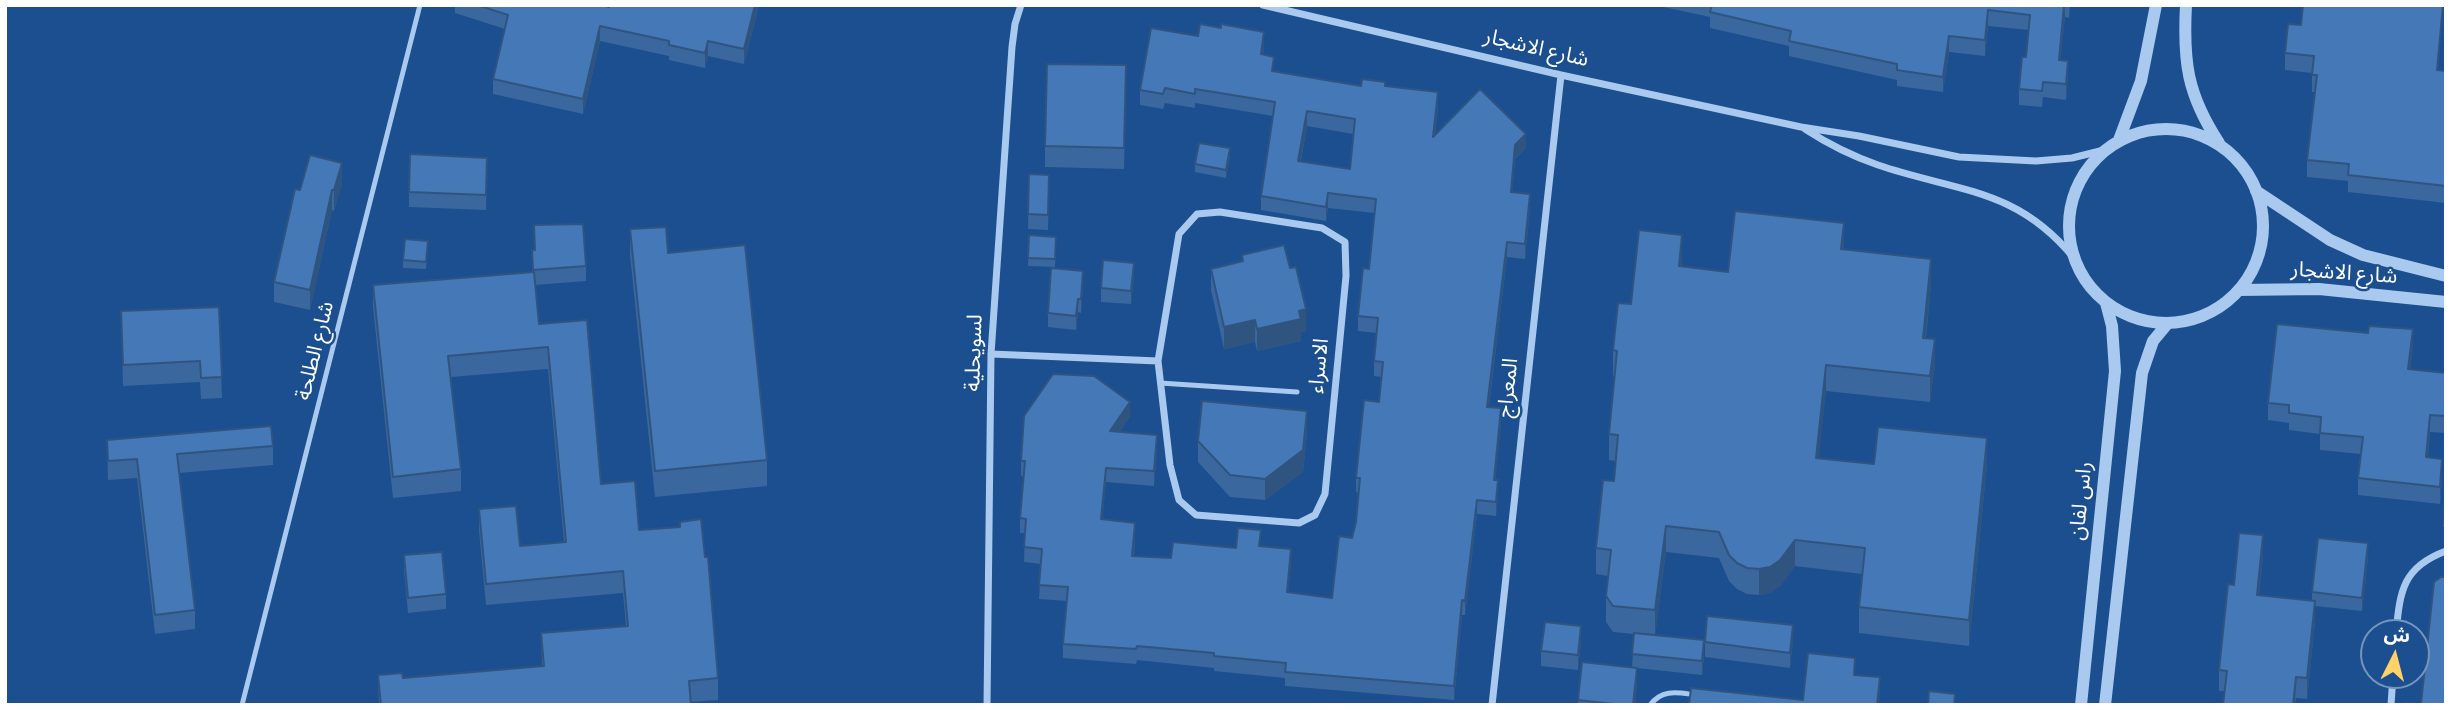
<!DOCTYPE html>
<html>
<head>
<meta charset="utf-8">
<style>
	body { margin:0 }
	#map { position:relative; width:2451px; height:710px; overflow:hidden; background:#1b4f8f; font-family:"Roboto Condensed","Noto Sans Arabic",sans-serif }
	canvas { display:block }
	.frame { position:absolute; inset:0; border:7px solid #fff; pointer-events:none }
	.north { position:absolute; left:2360px; top:619px; width:70px; height:70px; box-sizing:border-box; background:#1b4f8f; border:2px solid #7695bc; border-radius:50%; rotate:6deg; font-size:19px; font-weight:700; line-height:28px; text-align:center; color:#fff }
	.north::after { content:''; display:block; margin:auto; width:24px; height:32px; background:#ffd166; clip-path:polygon(50% 0,100% 100%,50% 72%,0 100%) }
</style>
</head>
<body>
<div id="map">
<canvas width="2451" height="710"></canvas>
<div class="frame"></div>
<div class="north">ش</div>
</div>
<script>
const c = document.querySelector('canvas').getContext('2d');
c.lineJoin = 'round';
function trace(path, color, width, dash) { c.strokeStyle = color; c.lineWidth = width; c.lineCap = dash ? 'butt' : 'round'; c.setLineDash(dash || []); c.stroke(path); }
function fillPath(path, color) { c.fillStyle = color; c.fill(path, 'evenodd'); }
function drawText(font, color, halo, rows, align = 'center') {
  c.font = font + ' "Roboto Condensed","Noto Sans Arabic",sans-serif'; c.lineWidth = 5; c.setLineDash([]); c.textBaseline = 'middle'; c.strokeStyle = halo; c.fillStyle = color; for (const [text, x, y, turn = 0] of rows) {
    c.save(); c.translate(x, y); c.rotate((+turn || 0) * Math.PI / 180); c.textAlign = isNaN(turn) ? turn : align; if (halo) c.strokeText(text, 0, 0); c.fillText(text, 0, 0); c.restore();
  }
}
trace(new Path2D(`
	M1160 383 1297 392
	M242 705 420 5
	M1650 705C1663 688 1679 693 1697 695`), '#a9c9ee', 5);
trace(new Path2D(`
	M1263 5 1561 75 1801 127 1859 136 1959 157 2036 161 2072 158 2104 150
	M1805 129C1828 144 1852 156 1878 165 1957 192 2016 187 2074 258
	M991 354 1158 361 1179 234 1197 214 1220 212 1322 228 1345 242 1346 276 1325 494 1315 515 1299 523 1196 515 1179 500 1170 465 1158 361
	M2396 633C2400 590 2403 567 2446 551
	M987 705 991 354 1012 47 1015 24 1021 5
	M1492 705 1561 75
	M2391 705 2393 675`), '#a9c9ee', 7);
trace(new Path2D(`
	M2186 5C2183 62 2187 94 2219 143
	M2069 226a97 97 0 1 1 194 0a97 97 0 1 1-194 0Z
	M2119 140 2141 81 2156 5
	M2256 191 2330 240 2363 255 2446 276
	M2239 290 2319 289 2446 302
	M2081 705 2115 371 2112 326 2106 303
	M2105 705 2142 373 2153 341 2168 323`), '#a9c9ee', 12);
fillPath(new Path2D(`
	M455 5H603L609 7 758 5V10L744 64 708 56 705 68 669 60V56L600 41 583 114 493 94V79L505 29 455 13Z
	M1654 5H2070L2069 18 2065 17 2060 61 2068 77 2066 100 2043 97 2042 107 2019 105V89L2026 57 2029 30 1988 26 1985 56 1949 52 1943 92 1897 86V80L1789 56V46L1710 28V17Z
	M2301 25 2439 71H2446V203L2348 192V181L2307 177V160L2315 92H2312V73L2285 70V53Z
	M1264 47 1263 55 1274 71 1361 86H1385L1438 107 1435 135 1526 148 1515 159 1512 192 1530 208 1525 259 1507 257 1489 407 1501 423 1495 480 1498 495 1496 516 1477 514 1465 615H1462L1454 700 1285 686V678L1214 671V668L1137 660 1136 664 1063 658V644L1067 601 1039 599 1041 564 1024 562 1025 533H1020V518L1024 476H1021V461L1130 416 1120 431 1157 449 1154 486 1106 482 1102 520 1135 538 1134 556 1171 558 1236 548 1261 546 1291 564 1288 593 1332 598 1352 538 1356 522 1359 493 1356 492V478L1379 402 1382 377 1374 376V361L1377 333 1358 331V316L1369 269 1375 213 1328 208 1326 221 1261 210V196L1273 116 1195 103V108L1165 103 1163 109 1140 105V90ZM1307 126 1353 134 1350 169 1301 161Z
	M1126 87 1124 169 1045 167V146Z
	M1230 156 1226 178 1195 172V164Z
	M487 173 486 210 409 207V192Z
	M1029 174 1049 190 1048 230 1028 229Z
	M342 183 334 211 332 210 310 310 274 302V282L300 190Z
	M630 229 668 253 767 460V486L655 497 630 255Z
	M1029 235 1056 237 1055 267 1028 266Z
	M428 241 426 269 403 268V260Z
	M1844 249 1931 285 1926 338 1935 365 1930 402 1826 391 1818 458 1874 464H1987L1969 646 1859 633V607L1862 574 1795 566 1780 586 1770 593 1759 595 1747 594 1737 589 1729 581 1719 558 1666 552 1655 635 1704 654 1702 675 1637 668V683L1635 705H1578V700L1632 668 1634 634 1613 632 1606 622V596L1608 576 1596 574V548L1614 481 1616 461 1609 460V434L1615 376H1613V350L1631 304 1682 261V266L1728 272Z
	M532 250 586 266V281L535 285 539 324 601 484 639 530 718 678V700L690 702 691 705H379L378 675 403 678 542 666 541 633 626 626 623 593 486 605 479 531V509L520 546 564 542 548 369 451 377 461 469V491L393 498 373 307V285L532 272Z
	M1242 255 1306 331 1301 332V341L1257 351 1255 342 1224 349 1211 290V269L1242 262Z
	M1134 277 1131 304 1101 302V288Z
	M1083 285 1081 313 1078 312 1076 330 1048 327V313Z
	M219 307 222 398 201 399 200 382 123 386 121 311Z
	M2413 346 2410 370 2446 373V433L2430 432 2428 457 2442 476 2440 504 2358 495V478L2361 454 2320 450V434L2289 430V423L2268 420V403Z
	M1307 433 1303 472 1265 500 1230 497 1198 462V441Z
	M107 440 273 446V465L179 473 195 610V629L155 634 137 478 108 480Z
	M2446 494V527H2443Z
	M404 555 446 594V609L408 613 404 570Z
	M2263 556 2259 595 2312 601V592L2368 557 2362 611 2315 606V622L2307 699 2296 698 2295 705H2223L2225 691H2219V670L2234 585Z
	M1793 640 1790 668 1705 657V642Z
	M1581 641 1578 670 1541 666V651Z`), '#3a679d');
fillPath(new Path2D(`
	M755 5H758V10L744 64V49Z
	M2065 5V17L2059 76V60Z
	M2443 5H2444L2437 87V70Z
	M1988 10V26L1985 56V40Z
	M600 26V41L583 114V99Z
	M1264 32V47L1261 69V54Z
	M1949 36V52L1943 92V77Z
	M708 41V56L705 68V53Z
	M2068 61V77L2066 100V84Z
	M1438 92V107L1433 151V137Z
	M1307 111V126L1298 175V161Z
	M1526 134V148L1515 159 1511 206V192L1515 145Z
	M1230 148V156L1226 178V170Z
	M342 163V183L334 211V190Z
	M332 190V210L310 310V290Z
	M1328 193V208L1326 221V207Z
	M1530 194V208L1525 259V244Z
	M1844 223V248L1841 275V249Z
	M1682 235V261L1679 292V266Z
	M1507 242V257L1487 421V407Z
	M1931 259V285L1923 364V338Z
	M1134 263V277L1131 304V291Z
	M1083 271V285L1081 313V299Z
	M1078 299V312L1076 330V316Z
	M1306 309V331L1301 332V341L1257 351V329L1299 311Z
	M1255 320V342L1224 349V327Z
	M2413 329V346L2408 387V369Z
	M1935 339V365L1930 402V376Z
	M1826 365V391L1816 484V458Z
	M1130 402V416L1110 445V431Z
	M1501 408V423L1494 495V480Z
	M1307 411V433L1303 472 1265 500V479Z
	M2430 415V432L2426 474V457Z
	M1157 435V449L1154 486V471Z
	M1987 438V464L1969 646V620Z
	M2442 459V476L2440 504V487Z
	M1106 468V482L1101 534V519Z
	M1498 480V495L1496 516V502Z
	M1477 500V514L1465 615V601Z
	M1135 523V538L1132 570V556Z
	M1666 526V552L1655 636V610Z
	M2263 535V556L2257 616V595Z
	M1795 540V566L1780 586 1770 593 1759 595V569Z
	M2368 543V557L2362 611V598Z
	M1291 549V564L1287 607V592Z
	M1462 600V615L1454 700V686Z
	M2315 601V622L2307 699V678Z
	M1793 625V640L1790 668V653Z
	M1581 626V641L1578 670V655Z
	M1704 640V654L1702 675V661Z
	M1637 668V683L1635 705H1633Z
	M1880 677V692L1879 705H1877Z
	M2296 677 2295 705H2293Z`), '#305480');
const building = new Path2D(`
	M477 5H603L609 7V5H755L744 49 708 41 705 53 669 45V41L600 26 583 99 493 79 508 15Z
	M1712 5H2064L2059 60 2068 61 2066 84 2043 82 2042 91 2019 89 2022 57H2026L2030 15 1988 10 1985 40 1949 36 1943 77 1897 70V64L1789 41 1791 31 1710 12Z
	M2303 5H2443L2437 70 2446 71V186L2348 175 2349 164 2307 160 2317 75H2312L2314 56 2285 53 2288 24 2301 25Z
	M1200 24 1221 28V24L1264 32 1261 54 1274 57 1272 71 1361 86 1362 79 1385 82V86L1438 92 1433 137 1480 89 1526 134 1515 145 1511 192 1530 194 1525 244 1507 242 1487 407 1501 408 1494 480H1498L1496 502 1477 500 1465 601 1462 600 1454 686 1285 672 1286 663 1214 656V653L1137 646 1136 649 1063 644 1068 587 1039 585 1042 549 1024 547 1026 519 1020 518 1025 461H1021L1024 416 1053 374 1094 376 1130 402 1110 431 1157 435 1154 471 1106 468 1101 519 1135 523 1132 556 1171 558 1173 542 1236 548 1238 528 1261 530 1259 546 1291 549 1287 592 1332 598 1339 536 1352 538 1356 522 1360 478H1356L1364 400 1379 402 1383 362 1374 361 1378 318 1358 316 1363 268 1369 269 1376 199 1328 193 1326 207 1261 196 1275 102 1195 89V94L1165 88 1163 94 1140 90 1151 28 1198 36ZM1307 111 1355 119 1350 169 1298 161Z
	M1047 64 1126 65 1124 148 1045 146Z
	M1199 143 1230 148 1226 170 1195 164Z
	M410 154 487 158 486 195 409 192Z
	M310 155 342 163 334 190H332L310 290 274 282 295 189 300 190Z
	M1029 174 1049 175 1048 215 1028 214Z
	M1735 211 1844 223 1841 249 1931 259 1923 338 1935 339 1930 376 1826 365 1816 458 1874 464 1878 427 1987 438 1969 620 1859 607 1865 548 1795 540 1780 560 1770 567 1759 569 1747 568 1737 563 1729 555 1719 532 1666 526 1655 610 1613 606 1606 596 1611 550 1596 548 1603 480 1614 481 1618 435 1609 434 1617 351 1613 350 1618 303 1631 304 1639 230 1682 235 1679 266 1728 272Z
	M583 224 586 266 533 270 532 250H535L534 225Z
	M666 227 668 253 745 245 767 460 655 471 630 229Z
	M1029 235 1056 237 1055 259 1028 258Z
	M405 239 428 241 426 262 403 260Z
	M1284 245 1290 268 1296 267 1306 309 1299 311 1301 319 1257 329 1255 320 1224 327 1211 269 1243 261 1242 255Z
	M1103 260 1134 263 1131 291 1101 288Z
	M1051 268 1083 271 1081 299H1078L1076 316 1048 313Z
	M534 272 539 324 587 320 601 484 635 481 639 530 680 527V522L701 519 705 557H708L718 678 689 681 691 705H381L378 675 402 673 403 678 544 666 541 633 628 626 623 571 486 584 479 509 516 506 520 546 566 542 548 347 448 356 461 469 393 477 373 285Z
	M219 307 222 377 201 378 200 361 123 365 121 311Z
	M2277 324 2368 333 2369 326 2413 329 2408 369 2446 373V416L2430 415 2426 457 2442 459 2440 487 2358 478 2363 437 2320 433 2321 417 2289 413V405L2268 403Z
	M1202 401 1307 411 1303 450 1265 479 1230 475 1198 441Z
	M271 426 273 446 177 454 195 610 155 615 137 459 108 461 107 440Z
	M2446 494V517L2443 516Z
	M2239 533 2263 535 2257 595 2315 601 2307 678 2296 677 2293 705H2223L2227 671 2219 670 2228 584 2234 585Z
	M2318 538 2368 543 2362 598 2312 592Z
	M442 552 446 594 408 598 404 555Z
	M2441 577H2446V705H2404V703L2421 704 2434 582Z
	M1707 616 1793 625 1790 653 1705 642Z
	M1545 622 1581 626 1578 655 1541 651Z
	M1634 633 1704 640 1702 661 1632 654Z
	M1808 653 1855 658 1854 675 1880 677 1877 705H1689L1691 688 1803 700Z
	M1582 662 1637 668 1633 705H1623L1578 700Z
	M1929 691 1955 694 1954 705H1928Z`);
fillPath(building, '#4478b7');
trace(building, '#305480', 2);
drawText('21px', '#fff', '#1b4f8f', [
	["شارع الاشجار",1536,49,13],
	["شارع الاشجار",2344,274,4],
	["شارع الطلحة",316,351,-76],
	["لسويحلية",975,353,-88],
	["الاسراء",1320,366,-84],
	["المعراج",1509,388,-84],
	["راس لفان",2082,501,-84]
]);
</script>
</body>
</html>
